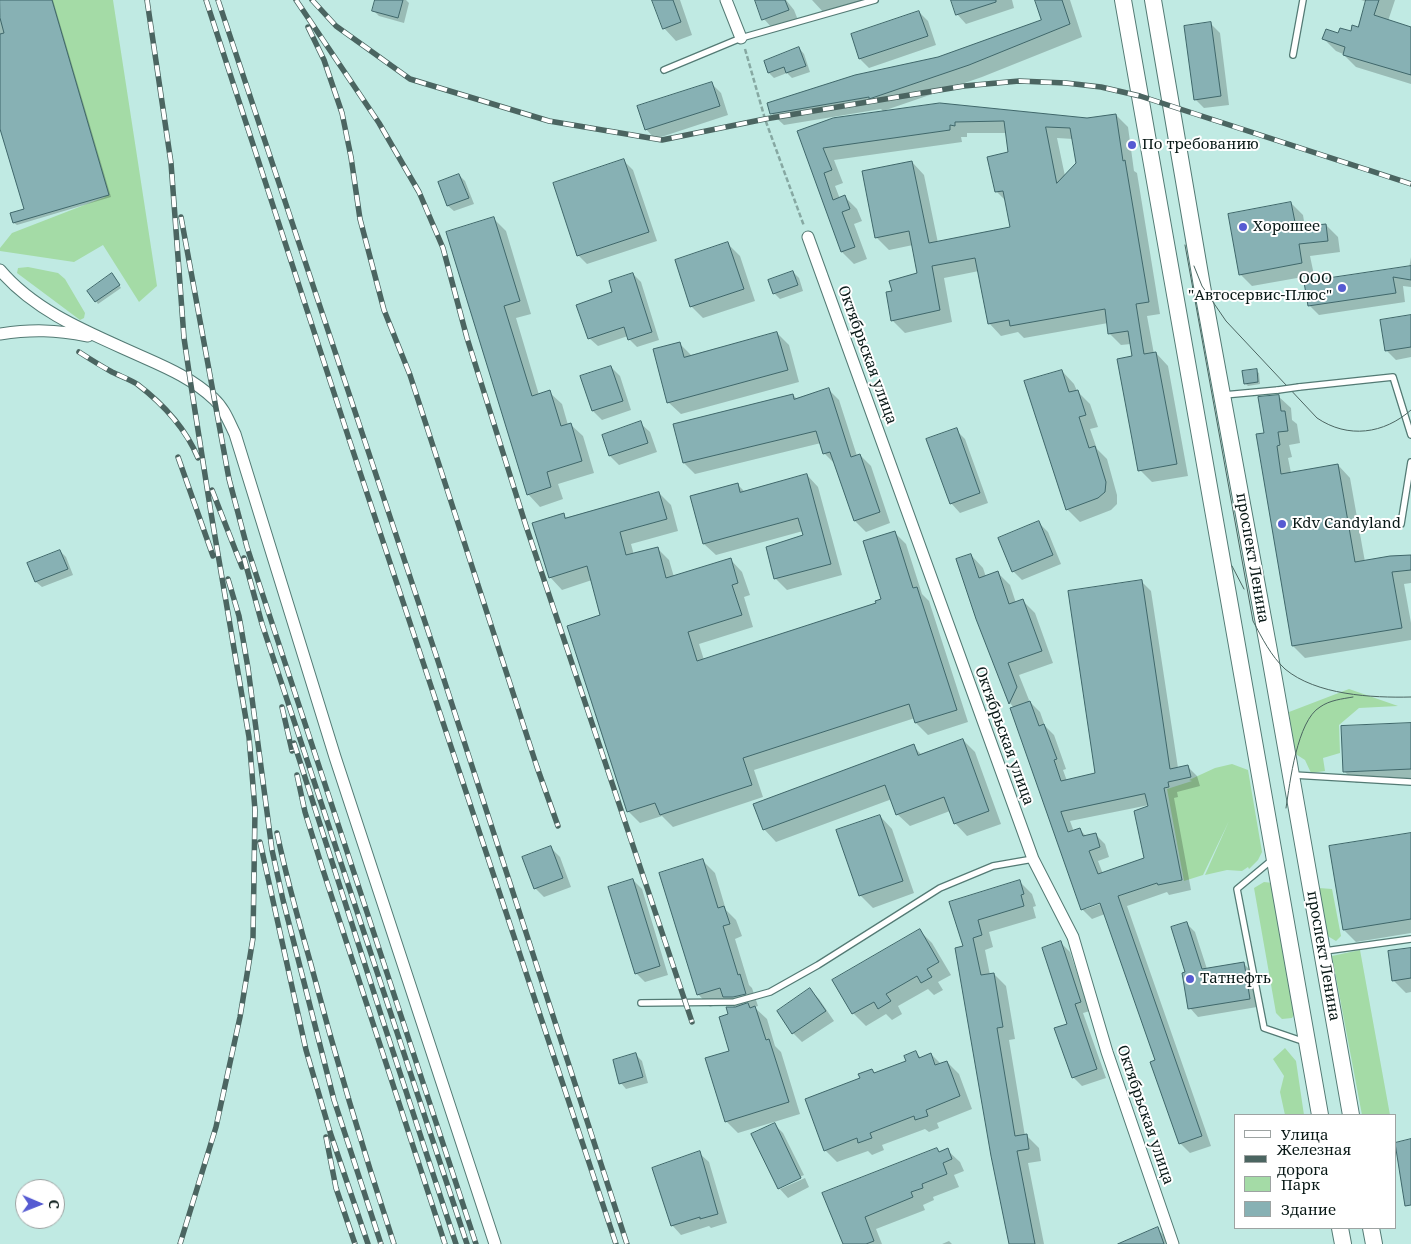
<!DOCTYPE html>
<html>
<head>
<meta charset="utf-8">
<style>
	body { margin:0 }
	#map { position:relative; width:1411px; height:1244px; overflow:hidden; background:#c0eae3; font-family:"Noto Serif",serif }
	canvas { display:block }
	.legend { position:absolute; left:1234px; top:1114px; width:162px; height:115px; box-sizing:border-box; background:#fff; border:1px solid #9da3a2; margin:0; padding:6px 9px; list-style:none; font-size:15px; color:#091917 }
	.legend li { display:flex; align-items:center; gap:10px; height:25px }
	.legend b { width:25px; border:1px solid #9da3a2 }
	.north { position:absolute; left:15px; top:1179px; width:50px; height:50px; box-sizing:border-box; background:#fff; border:1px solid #9da3a2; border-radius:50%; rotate:91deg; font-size:14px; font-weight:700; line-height:20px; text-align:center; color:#091917 }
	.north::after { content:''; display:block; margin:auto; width:18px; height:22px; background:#565bd2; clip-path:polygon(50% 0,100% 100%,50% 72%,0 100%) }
</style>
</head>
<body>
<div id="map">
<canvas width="1411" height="1244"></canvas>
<ul class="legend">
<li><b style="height:6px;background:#fff"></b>Улица</li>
<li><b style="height:6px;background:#4b6561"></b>Железная дорога</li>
<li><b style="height:14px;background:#a4dba6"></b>Парк</li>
<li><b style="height:14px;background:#87b1b4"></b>Здание</li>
</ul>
<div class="north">С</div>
</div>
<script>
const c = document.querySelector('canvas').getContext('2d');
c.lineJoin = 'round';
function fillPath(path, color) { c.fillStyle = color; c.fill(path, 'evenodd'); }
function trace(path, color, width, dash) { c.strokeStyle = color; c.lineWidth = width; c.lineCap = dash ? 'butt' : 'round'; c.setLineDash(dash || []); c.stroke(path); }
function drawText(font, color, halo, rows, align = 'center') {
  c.font = font + ' "Noto Serif",serif'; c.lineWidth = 4; c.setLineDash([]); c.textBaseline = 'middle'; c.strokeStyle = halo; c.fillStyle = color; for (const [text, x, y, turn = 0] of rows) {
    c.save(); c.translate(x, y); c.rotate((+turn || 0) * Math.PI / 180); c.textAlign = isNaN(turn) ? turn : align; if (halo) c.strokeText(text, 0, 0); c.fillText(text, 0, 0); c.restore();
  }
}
fillPath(new Path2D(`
	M49 0H113L157 286 139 302 103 245 74 262 0 251V248L12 233 105 197Z
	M28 267 58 273 65 279 85 313 84 318 80 320 17 273 18 268Z
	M1349 689 1398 706 1359 708 1339 725 1340 753 1323 758 1325 771 1311 773 1305 760 1294 753 1289 712Z
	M1232 764 1248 770 1262 852 1258 860 1249 869 1248 867 1242 871 1227 870 1205 875 1229 821 1203 875 1184 881 1167 789 1192 781 1189 780 1215 768Z
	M1264 882 1273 883 1296 1011 1292 1018 1282 1019 1276 1013 1254 888Z
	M1319 888 1332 889 1341 936 1336 941 1326 935Z
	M1360 950 1390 1115H1362L1332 956Z
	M1285 1048 1296 1061 1304 1115H1285L1280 1092 1284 1076 1273 1059Z`), '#a4dba6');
fillPath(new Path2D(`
	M0 0H53L111 197 17 225 14 223 11 214 25 210 0 125Z
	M376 0H406L409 3 404 23 379 16 373 10Z
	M653 0H680L692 35 676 41 664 28Z
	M757 0H786L794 10 798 20 773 29 764 19Z
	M812 0H864L824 13Z
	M953 0H1012L1014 8 966 24 957 14Z
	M1036 0H1070L1082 37 982 77 883 111 881 109 784 125 771 113 938 58 1043 21Z
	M1361 0H1395L1388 21 1411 28V84L1356 67 1343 54 1336 51 1324 39 1351 33 1358 28 1367 2Z
	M919 12 928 21 936 45 869 68 860 59 852 35Z
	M1211 24 1220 33 1229 105 1204 108 1195 99Z
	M799 48 804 54 810 72 792 78 787 73 774 78 769 73 765 61Z
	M712 84 721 93 728 115 655 139 646 129Z
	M1116 115 1128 127 1134 171 1137 173 1160 314 1147 316 1154 354 1156 353 1168 366 1188 476 1152 482 1140 470 1131 344 1121 345 1109 333 1108 323 1024 338 1018 332 1001 336 989 323 979 271 944 278 952 322 905 333 893 321 887 293 893 292 919 274 913 245 889 250 876 237 912 162 924 175 938 243 1012 228 1006 201 997 192 1009 153 1007 133H967V137H961L962 142 834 160 843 183 835 186 840 199 845 197 857 209 862 221 854 224 867 259 854 264 842 252 798 132 835 119 1087 120ZM1057 138 1073 139 1078 163 1065 176Z
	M624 161 633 170 657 241 587 264 578 255Z
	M459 175 465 181 474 204 454 211 448 206 439 183Z
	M1291 203 1303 215 1305 227 1326 225 1338 237 1340 252 1310 256 1314 275 1252 286 1240 274Z
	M494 219 506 231 531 314 516 318 539 395 549 392 562 404 568 425 570 424 583 436 594 473 558 484 563 499 540 507 528 494 448 233Z
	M728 244 740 256 755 301 703 318 691 306Z
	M1411 257V287L1403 286 1405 302 1319 315 1309 305 1409 268Z
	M793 272 799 278 803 291 780 299 774 293Z
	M633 274 641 282 659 340 637 347 629 339 628 336 598 346 589 338 614 292Z
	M114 277 121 288 98 304 96 301Z
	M1411 316V357L1396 360 1387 351Z
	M777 333 789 345 799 382 681 414 668 402 680 344 692 356Z
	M611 367 620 376 631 410 602 420 593 411Z
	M1062 371 1074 384 1077 391 1090 404 1098 427 1090 429 1097 449 1107 459 1117 495V504L1111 510 1080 522 1067 509Z
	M1256 371 1259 373 1260 384 1248 386 1245 383Z
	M828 389 839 400 857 456 860 455 871 466 890 523 866 532 855 521 836 465 825 454 821 443 695 474 684 463 675 424 793 395 797 399Z
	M1278 396 1291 408 1292 420 1297 424 1300 443 1289 445 1292 457 1288 458 1291 473 1338 465 1350 478 1365 562 1411 556V583L1404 584 1411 623V640L1305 658 1293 646 1257 435 1266 434Z
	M640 423 650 432 657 452 619 465 610 456 603 436Z
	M956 430 965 439 988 503 960 513 951 503Z
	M807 475 818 487 842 575 787 590 775 578 805 536 803 531 716 555 704 544 737 484 745 492Z
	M659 493 671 505 678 531 631 544 634 555 657 548 669 560 674 577 730 559 742 572 750 595 744 597 753 627 699 644 704 660 877 603 883 600 894 532 906 544 922 594 929 601 968 722 928 735 916 723 915 718 754 770 763 797 673 827 662 816 640 823 628 811 602 616 592 580 562 590 550 577 563 515 567 519Z
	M1039 523 1048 532 1061 564 1022 580 1013 571Z
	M60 551 66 557 73 575 42 587 36 582 29 564Z
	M971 555 983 568 986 577 998 573 1010 585 1016 603 1022 600 1035 613 1053 663 1019 675 1029 700 1028 703 1030 702 1040 712 1045 726 1054 735 1066 769 1063 770 1067 781 1097 773 1141 581 1151 591 1178 768 1187 766 1197 776 1200 786 1177 792 1178 797 1174 798 1191 890 1169 895 1167 892 1127 906 1211 1146 1190 1153 1180 1143 1157 1061 1105 914 1092 919 1082 909 1014 708 1010 703 977 618ZM1149 805 1145 859 1103 874 1098 861 1109 857 1105 844 1095 834 1087 837 1080 830 1074 832 1070 821ZM1105 900 1106 902 1086 909V906Z
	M1411 724V781L1356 783 1344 771Z
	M963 740 975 752 1001 824 967 836 955 823 950 811 910 826 897 814 892 799 776 842 764 829 913 746 922 755Z
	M880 816 892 829 914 893 873 908 860 895Z
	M1411 834V933L1356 942 1344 930Z
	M551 848 560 857 571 887 544 897 535 888Z
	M703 861 715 873 726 910 736 920 742 936 735 939 749 985 752 988 758 1006 754 1007 767 1019 775 1046 781 1052 800 1114 738 1133 726 1121 731 1052 729 1015 735 1008 728 1001 710 1007 698 994Z
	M633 880 642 889 668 975 645 982 636 973Z
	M1019 881 1032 894 1036 906 1033 907 1036 918 989 932 993 947 985 950 990 975 994 974 1006 986 1015 1039 1009 1040 1025 1136 1026 1135 1039 1148 1041 1161 1028 1163 1044 1244H1010L965 947 950 903Z
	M1187 924 1195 932 1207 969 1243 963 1252 972 1257 1007 1198 1017 1190 1008 1186 973Z
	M920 931 932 943 951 975 938 982 943 990 934 995 928 989 898 1006 902 1014 892 1020 886 1014 866 1026 853 1013 834 980Z
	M1061 943 1070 952 1090 1011 1083 1013 1106 1078 1082 1086 1073 1077Z
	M1411 949V992L1406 993 1393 980Z
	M810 990 819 999 834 1021 802 1042 793 1033Z
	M916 1053 921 1058 931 1054 941 1064 947 1062 959 1074 972 1109 937 1123 939 1128 929 1132 925 1129 882 1145 884 1150 872 1155 868 1151 837 1162 825 1150 862 1079 872 1070 876 1074 907 1062Z
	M636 1055 642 1061 648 1083 626 1089 621 1083Z
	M774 1124 783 1133 804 1175 780 1186V1189L805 1178 809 1187 788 1198 779 1188Z
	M937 1150 940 1153 947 1150 960 1162 964 1171 954 1175 959 1187 933 1197 934 1200 923 1205 925 1210 876 1229 882 1244H844L824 1193Z
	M699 1153 709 1162 727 1223 711 1228 709 1226 681 1235 672 1225Z
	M1157 1229 1167 1238 1169 1244H1120Z
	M949 1241 952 1244H942Z`), '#0003');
const building = new Path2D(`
	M0 0H52L109 195 13 223 10 213 24 209 0 129V34L4 33 0 18Z
	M375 0H403L398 18 372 11Z
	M652 0H673L681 22 663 29Z
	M755 0H785L789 10 762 20Z
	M951 0H996V2L956 15Z
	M1035 0H1062L1070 24 969 65 869 99V97L770 114 767 103 855 75 938 57 1041 20Z
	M1366 0H1379L1374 15 1411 27V75L1343 55 1345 47 1322 39 1326 29 1338 33 1340 28 1351 31 1352 25 1358 27Z
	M919 11 928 36 859 59 851 34Z
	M1211 22 1221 96 1194 100 1184 26Z
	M799 47 806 66 786 73 784 67 768 73 764 61Z
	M712 82 720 106 645 130 637 106Z
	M940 103 1087 118 1116 114 1123 161 1125 160 1149 302 1136 304 1144 354 1156 352 1177 464 1138 471 1117 359 1132 356 1128 331 1108 334 1105 309 1010 326 1009 320 988 324 975 258 932 266 940 310 891 321 886 292 892 291 889 281 917 273 909 231 875 238 862 171 912 161 929 243 1010 227 1003 191 995 192 987 157 1008 152 1004 121 955 122V126L950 125V130L823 148 832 170 824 173 833 200 845 195 850 209 842 212 855 247 841 252 797 131 833 118ZM1046 127 1070 128 1076 163 1057 183Z
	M624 159 649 232 577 256 553 183Z
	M459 174 469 198 447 206 438 182Z
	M1291 202 1296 227 1326 224 1328 241 1299 244 1302 263 1239 275 1228 214Z
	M494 217 520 301 504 306 532 396 550 390 561 426 571 423 582 461 547 472 551 487 527 495 446 232Z
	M728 242 744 289 690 307 675 260Z
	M1411 266V280L1393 277 1396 293 1308 306 1304 282Z
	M793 271 798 285 773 294 768 280Z
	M112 273 120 285 95 302 87 291Z
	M633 273 652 332 628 340 624 327 588 339 576 305 612 292 609 281Z
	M1411 315V347L1385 351 1380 320Z
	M777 332 788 370 667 403 653 349 680 342 684 357Z
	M611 366 623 401 592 411 580 376Z
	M1257 369 1258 382 1244 384 1242 371Z
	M1062 370 1069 392 1078 390 1086 415 1079 417 1089 448 1095 446 1106 482 1105 492 1098 498 1066 510 1024 381Z
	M829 388 851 457 860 454 880 512 854 521 830 452 823 454 816 431 683 463 673 424 793 394 794 399Z
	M1279 395 1281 411H1285L1288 431 1278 432 1280 445 1277 446 1281 474 1338 464 1355 562 1390 556 1411 555V570L1392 572 1402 628 1292 646 1256 434 1264 433 1258 397Z
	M641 421 648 443 609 456 602 435Z
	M957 428 980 493 950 504 926 439Z
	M807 474 831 564 774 579 766 547 803 535 798 518 703 544 690 496 738 483 740 492Z
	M659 492 667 519 620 532 626 555 658 547 666 578 731 558 738 583 732 585 742 615 688 632 697 661 876 603 875 601 881 599 863 541 895 531 913 588 917 587 957 710 915 723 909 704 743 758 752 785 660 815 655 803 627 812 567 626 600 615 587 566 549 578 532 523 564 513 565 518Z
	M1039 521 1053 555 1012 572 998 538Z
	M60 550 68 569 35 582 27 563Z
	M971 554 979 578 998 571 1009 604 1023 599 1042 651 1008 663 1017 687 1009 704 976 619 956 559Z
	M1142 580 1170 769 1188 765 1191 777 1168 782 1169 787 1164 788 1182 880 1158 885 1157 883 1118 896 1202 1136 1179 1144 1150 1062 1155 1060 1100 903 1081 910 1010 708 1030 701 1039 726 1044 724 1057 759 1054 760 1061 781 1095 773 1068 591ZM1145 794 1148 806 1134 811 1144 858 1098 874 1089 851 1100 847 1096 833 1083 836 1080 828 1068 832 1061 812Z
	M1411 723V769L1343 772 1341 726Z
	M963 739 989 811 954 824 944 797 896 815 885 785 763 830 753 804 914 744 918 755Z
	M880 815 903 881 859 896 836 830Z
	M1411 833V919L1343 930 1329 846Z
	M551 846 563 878 534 889 522 857Z
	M703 859 718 908 724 906 730 924 723 926 738 975 740 974 746 994 733 997H723L720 988 697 995 659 873Z
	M633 879 660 966 635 974 608 887Z
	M1020 880 1024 894 1021 895 1024 906 978 920 982 935 973 938 981 975 994 973 1003 1027 997 1028 1015 1136 1027 1134 1029 1149 1017 1151 1035 1244H1009L991 1156 955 948 963 946 949 902Z
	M1187 922 1202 969 1244 962 1250 999 1188 1009 1182 973 1185 972 1171 927Z
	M920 929 939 962 927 969 932 977 921 983 917 976 886 994 891 1001 878 1009 874 1002 852 1014 832 980Z
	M1061 941 1081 1002 1075 1004 1097 1069 1072 1078 1054 1028 1067 1024 1042 948Z
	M1411 948V978L1392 981 1388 951Z
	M810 988 826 1011 792 1034 777 1011Z
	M748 1003 750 1008 755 1006 766 1040 769 1039 789 1102 725 1122 705 1058 729 1051 719 1017 728 1014 726 1007H735Z
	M916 1051 919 1058 931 1053 935 1065 947 1061 960 1096 926 1110 928 1116 915 1120 914 1116 870 1133 872 1138 858 1143 857 1138 824 1151 805 1099 860 1078 858 1074 872 1069 874 1073 906 1061 904 1056Z
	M636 1053 643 1077 619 1084 613 1060Z
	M775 1123 801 1178 778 1189 751 1134Z
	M1411 1139V1205L1405 1206 1395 1143Z
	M937 1148 939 1152 948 1148 952 1159 943 1163 947 1174 922 1184 923 1188 911 1192 913 1197 865 1217 874 1241 866 1244H843L822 1193Z
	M700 1151 718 1214 700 1219V1217L671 1226 652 1168Z
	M1158 1227 1164 1244H1118Z`);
fillPath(building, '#87b1b4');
trace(building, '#3f676a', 1);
const lane = new Path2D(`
	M1293 55 1303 0
	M664 70 741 38 875 0
	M1299 387 1393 377 1411 435
	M1224 395 1278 390
	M1401 524 1411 462
	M1294 775 1411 782
	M1273 859 1237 889 1264 1028 1305 1042
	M1325 951 1411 939
	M641 1003 734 1002 770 992 818 965 940 888 993 866 1033 859`);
const street = new Path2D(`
	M726 0 741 38
	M808 237 1033 859 1073 937 1107 1052 1173 1244
	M0 270C37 314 95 335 145 358 170 369 194 380 214 399 224 408 229 422 235 434L335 757 495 1244
	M0 334C33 329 55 330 88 336`);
const secondary = new Path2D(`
	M1123 0 1320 1115
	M1153 0 1202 286 1269 651 1351 1115
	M1340 1228 1343 1244
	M1371 1228 1374 1244`);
trace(lane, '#537a74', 8);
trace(street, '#537a74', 13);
trace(secondary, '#537a74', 18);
trace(new Path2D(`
	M745 49 765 119 804 226`), '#86a8a2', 2.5, [5, 2.5]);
trace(lane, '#fff', 5.5);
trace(street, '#fff', 11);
trace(secondary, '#fff', 16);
trace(new Path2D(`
	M1185 245 1253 621C1262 638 1271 656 1285 669 1316 695 1372 698 1411 697
	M1194 266 1202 286 1226 321 1317 418C1348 439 1384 434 1411 410
	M1232 566 1244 589
	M1286 808C1290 782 1297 721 1320 707 1330 700 1342 699 1353 697`), '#4b6561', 1);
const rail = new Path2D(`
	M147 0 171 163 184 338 190 379 211 513 249 737 255 810 253 938 240 1017 216 1127 180 1244
	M206 0 350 442 616 1244
	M218 0 436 655 627 1244
	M296 0 379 123 419 192 443 248 467 338 526 526 692 1022
	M312 0 336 26 410 79 549 121 662 140 765 119 964 86 1019 81 1066 83 1101 87 1140 96 1411 184
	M308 27 324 60 342 113 351 157 360 219 384 310 410 375 537 767 558 826
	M181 217 229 479 247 547 476 1244
	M79 352C90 359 101 366 112 372 120 376 129 379 137 384 162 403 186 429 198 458
	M178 457 213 556
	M212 490 242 567
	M244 558 262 624 467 1244
	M228 579 239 616 248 668 272 850 283 900 334 1100 381 1244
	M282 707 292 751
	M294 743 383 1021 456 1244
	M297 775 305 812 322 867 445 1244
	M277 833C286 876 298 919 310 961 335 1056 363 1150 394 1244
	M260 842 306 1050 330 1132 368 1244
	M326 1137 336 1188 355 1244`);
trace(rail, '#4b6561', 5.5);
trace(rail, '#fff', 4, [11]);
const laneBridge = new Path2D(`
	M1278 390 1299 387`);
trace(laneBridge, '#537a74', 8, []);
trace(laneBridge, '#fff', 5.5);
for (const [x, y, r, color] of [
	[1132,145,5,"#565bd2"],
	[1243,227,5,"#565bd2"],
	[1342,288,5,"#565bd2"],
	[1282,524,5,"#565bd2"],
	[1190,979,5,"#565bd2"]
]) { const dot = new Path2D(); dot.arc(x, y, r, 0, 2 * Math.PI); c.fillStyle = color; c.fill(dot); trace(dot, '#fff', 2); }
drawText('15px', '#091917', '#fff', [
	["По требованию",1142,145],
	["Хорошее",1253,227],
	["ООО",1332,279,"right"],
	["\"Автосервис-Плюс\"",1332,296,"right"],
	["Kdv Candyland",1292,524],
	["Татнефть",1200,979]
], 'left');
drawText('15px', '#091917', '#fff', [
	["Октябрьская улица",867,355,70],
	["проспект Ленина",1252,558,80],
	["Октябрьская улица",1004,736,70],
	["проспект Ленина",1323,956,80],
	["Октябрьская улица",1145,1115,71]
]);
</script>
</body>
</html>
